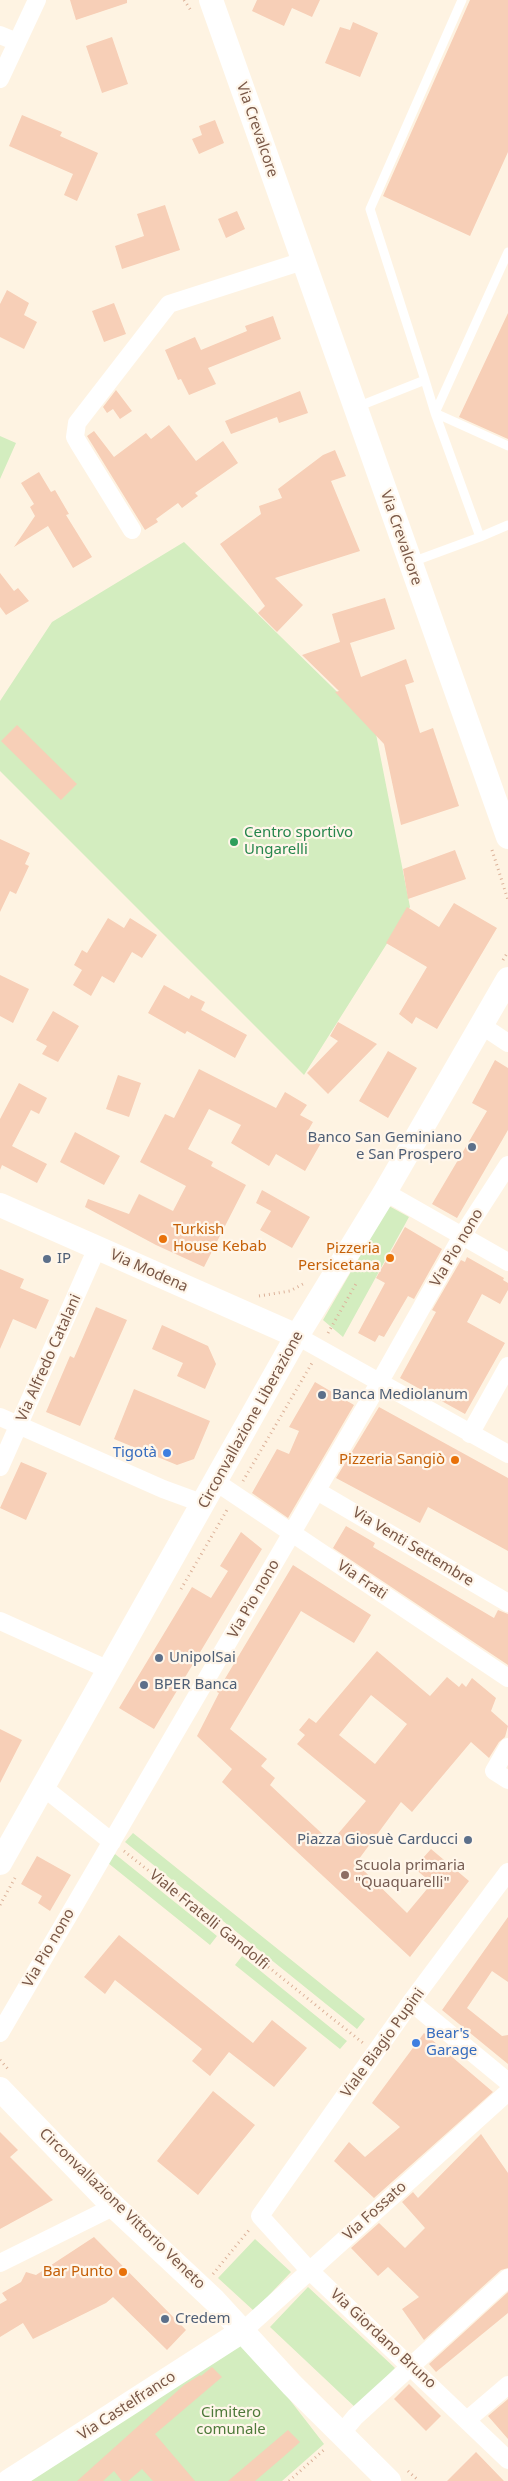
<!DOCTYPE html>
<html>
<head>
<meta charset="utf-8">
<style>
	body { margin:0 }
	canvas { display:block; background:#fef3e2 }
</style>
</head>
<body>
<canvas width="508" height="2481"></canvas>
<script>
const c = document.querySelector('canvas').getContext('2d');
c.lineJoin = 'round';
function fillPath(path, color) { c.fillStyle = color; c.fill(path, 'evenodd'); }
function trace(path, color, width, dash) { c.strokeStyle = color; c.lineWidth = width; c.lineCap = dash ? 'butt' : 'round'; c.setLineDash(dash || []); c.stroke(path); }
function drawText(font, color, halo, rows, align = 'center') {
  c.font = font + ' "Noto Sans",sans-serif'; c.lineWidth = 4.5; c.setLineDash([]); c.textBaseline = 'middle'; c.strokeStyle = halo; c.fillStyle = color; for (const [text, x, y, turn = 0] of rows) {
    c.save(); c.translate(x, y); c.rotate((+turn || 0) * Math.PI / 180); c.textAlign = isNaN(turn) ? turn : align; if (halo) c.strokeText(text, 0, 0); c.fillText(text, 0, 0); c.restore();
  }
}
fillPath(new Path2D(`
	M0 436 16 443 0 479Z
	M184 542 375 729 410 907 304 1075 0 771V701L52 622Z
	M389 1206 409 1217 343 1337 323 1320Z
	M133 1833 365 2019 357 2029 125 1842Z
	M115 1854 217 1936 210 1945 108 1863Z
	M242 1956 347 2041 340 2049 235 1965Z
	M255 2239 291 2272 254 2311 218 2278Z
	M308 2287 395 2368 357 2409 270 2327Z
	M245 2342 324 2444 282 2481H25Z`), '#d3edbf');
fillPath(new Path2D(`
	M70 0H127V3L76 20Z
	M257 0H320L312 17 292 8 284 26 252 11Z
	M470 0H508V152L470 236 383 196Z
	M353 22 378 33 360 77 325 63 340 27 350 30Z
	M112 37 128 84 102 93 86 46Z
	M22 115 62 132 60 136 98 153 77 201 64 195 73 174 9 146Z
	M215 120 224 143 199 154 192 139 202 135 199 126Z
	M165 205 180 250 122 269 115 246 144 236 137 214Z
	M237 211 245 229 226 238 218 219Z
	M7 290 29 303 24 315 37 322 24 349 0 337V304Z
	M114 303 126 334 104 342 92 311Z
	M508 313V439L459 417Z
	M273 316 281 339 208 368 216 384 189 395 181 379 178 380 165 350 195 337 201 350 247 331 245 326Z
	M116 390 132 411 120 419 113 409 107 413 103 407Z
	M300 391 308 413 279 423 277 417 231 434 225 421Z
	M169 425 196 461 223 441 238 463 195 493 198 496 182 508 178 503 156 519 158 522 145 530 87 436 94 431 114 457 146 433 151 439Z
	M335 450 346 476 331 481 360 551 275 578 303 605 277 632 258 613 265 606 220 544 261 514 259 506 282 498 278 489 323 455Z
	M39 472 51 492 55 490 69 514 66 515 92 557 73 568 48 526 14 547 35 516 30 507 34 504 21 483Z
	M0 573 14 591 18 588 29 601 6 615 0 607Z
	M385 598 395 629 350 643 361 677 406 659 414 682 405 685 420 733 433 728 459 806 401 825 384 744 335 692 339 691 302 655 340 642 332 614Z
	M17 725 77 784 61 800 1 741Z
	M0 839 30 853 25 864 29 866 16 894 10 891 0 912Z
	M455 850 466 879 408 899 403 869Z
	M454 903 497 928 437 1029 416 1017 412 1024 399 1014 427 967 386 943 407 907 439 927Z
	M108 918 124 928 130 918 157 935 142 958 132 952 114 983 102 976 91 996 73 985 82 970 74 965 82 950 87 953Z
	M0 975 29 989 13 1023 0 1016Z
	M164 985 189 999 191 995 205 1002 201 1010 247 1035 235 1058 187 1031 185 1034 148 1013Z
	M53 1011 79 1026 58 1062 42 1054 47 1046 36 1040Z
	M338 1022 377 1044 328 1094 307 1073 338 1041 330 1036Z
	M388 1051 417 1068 388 1118 359 1101Z
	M495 1060 508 1068V1130L457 1218 432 1204 487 1111 472 1103Z
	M199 1069 276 1108 285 1092 307 1105 300 1115 313 1122 306 1134 321 1143 305 1171 276 1154 269 1166 231 1143 241 1125 209 1109 188 1149 213 1162 211 1166 246 1185 204 1267 156 1245 85 1207 88 1199 129 1214 139 1194 173 1211 186 1186 140 1162 165 1114 174 1118Z
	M118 1075 141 1083 129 1117 106 1109Z
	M19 1083 47 1098 39 1114 31 1110 12 1146 47 1164 37 1183 2 1165 0 1170V1119Z
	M75 1132 120 1156 104 1185 60 1162Z
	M262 1190 310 1217 292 1248 260 1230 271 1211 256 1203Z
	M405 1227 442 1249 414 1299 408 1296 384 1337 379 1335 375 1342 358 1333 385 1283 376 1278Z
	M467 1257 504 1278 503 1280 508 1283V1290L500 1304 482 1294 467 1322 505 1343 465 1414 400 1378 436 1312 432 1310 461 1260 465 1262Z
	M0 1269 24 1279 20 1288 49 1300 36 1329 13 1319 0 1349Z
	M96 1307 127 1320 80 1426 46 1412 70 1356 74 1358Z
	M162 1325 208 1346 216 1364 205 1389 177 1376 183 1363 152 1349Z
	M315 1382 354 1405 288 1518 252 1493 277 1449 289 1454 299 1431 289 1427Z
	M134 1389 210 1421 194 1459 177 1465 114 1439Z
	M379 1407 508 1478V1551L428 1507 420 1523 336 1478Z
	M21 1462 47 1473 26 1520 0 1508Z
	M346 1526 375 1543 373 1547 494 1618 498 1610 508 1614V1665L333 1548Z
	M241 1532 262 1549 154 1729 119 1708 192 1587 211 1598 228 1571 220 1566Z
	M293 1565 371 1615 354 1643 301 1611 230 1729 267 1759 261 1766 275 1778 270 1785 331 1842 366 1801 297 1744 305 1735 299 1730 309 1718 316 1723 377 1651 430 1696 447 1677 459 1687 462 1683 466 1687 472 1678 496 1698 491 1711 508 1726 505 1737 499 1742 489 1758 471 1742 412 1812 401 1802 356 1863 407 1913 432 1883 414 1868 431 1849 469 1881 410 1957 222 1782 232 1769 197 1736 219 1693 217 1692ZM371 1695 407 1724 375 1764 339 1735Z
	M0 1729 22 1740 0 1783Z
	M37 1856 71 1875 50 1911 38 1903 42 1896 21 1884Z
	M508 1917V1982L492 1971 467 2008 502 2036 508 2035V2064L442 2010Z
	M119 1935 253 2043 272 2020 307 2048 274 2087 229 2052 210 2076 192 2061 202 2049 115 1980 105 1994 84 1977Z
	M424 2033 493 2092 374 2198 334 2161 349 2142 365 2157 400 2127 372 2103Z
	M213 2091 255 2125 198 2195 157 2161Z
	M0 2132 18 2150 10 2157 53 2200 0 2229Z
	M481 2134 508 2173V2268L501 2270 424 2340 402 2309 419 2297 388 2267 378 2276 351 2248 379 2223 405 2248 425 2228 402 2202 413 2192 418 2198Z
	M94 2237 186 2330 167 2350 113 2297 106 2303 33 2339 23 2323 0 2337V2304L7 2300 2 2293 21 2282 26 2272 36 2275Z
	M508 2292V2313L436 2372 429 2364Z
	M212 2367 222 2377 155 2434 195 2481H153L142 2469 128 2481H122L114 2471 103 2481H77L184 2385 200 2375 201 2376Z
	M409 2384 441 2416 426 2431 394 2399Z
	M508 2399V2439L488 2416Z
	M288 2430 300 2442 282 2458 255 2481H228Z
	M476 2452 504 2481H447Z`), '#f7cfb7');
trace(new Path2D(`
	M184 0 192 12
	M492 850 508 900
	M503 960 508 952
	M259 1296 290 1291 303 1284
	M328 1333 357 1282
	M243 1481 312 1363
	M181 1589 227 1510
	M124 1851 363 2043
	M0 1905 15 1878
	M0 2060 9 2070
	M213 2274 249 2230
	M408 2471 419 2481
	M289 2481 326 2448`), '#dcb29a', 3, [1, 4]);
trace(new Path2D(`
	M425 380 435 413 508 446
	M357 407 425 380 370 209 462 0
	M480 537 508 525
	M412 562 480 537 435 413 508 252`), '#fff', 9);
trace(new Path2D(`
	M0 35 17 42
	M0 79 37 0
	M132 530 79 444 75 437 77 423 169 304 303 261
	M481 1025 508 1043
	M385 1192 508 1262
	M297 1336 508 1454
	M0 1417 163 1489 204 1504
	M470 1434 508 1366
	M0 1467 97 1248
	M216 1482 508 1678
	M317 1491 508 1603
	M0 1621 109 1670
	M508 1747 494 1771 508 1780
	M43 1787 112 1842
	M508 1872 411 2002 260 2216 309 2270 508 2460
	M411 2002 508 2082
	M0 2033 370 1399 462 1236 508 1165
	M0 2263 115 2206
	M244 2330 508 2092
	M467 2420 508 2385
	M341 2434 355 2417 508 2278`), '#fff', 18);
trace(new Path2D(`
	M211 0 508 837
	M0 1205 297 1336
	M0 1863 297 1336 385 1192 508 979
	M0 2089 106 2199 214 2300 292 2385 389 2481
	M9 2481 244 2330`), '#fff', 24);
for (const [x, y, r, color] of [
	[234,842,5,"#2e9e5b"],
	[472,1147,5,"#5c6f8a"],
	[163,1239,5,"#e8710a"],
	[390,1258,5,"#e8710a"],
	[47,1259,5,"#5c6f8a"],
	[322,1395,5,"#5c6f8a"],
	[167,1453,5,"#3f7fe0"],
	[455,1460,5,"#e8710a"],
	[159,1658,5,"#5c6f8a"],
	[144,1685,5,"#5c6f8a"],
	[468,1840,5,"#5c6f8a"],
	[345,1875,5,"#8d6e63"],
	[416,2043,5,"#3f7fe0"],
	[123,2272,5,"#e8710a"],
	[165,2319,5,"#5c6f8a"]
]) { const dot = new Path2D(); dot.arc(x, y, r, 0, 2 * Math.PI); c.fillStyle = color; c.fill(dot); trace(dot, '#fff6ea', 2); }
drawText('15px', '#795746', '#fff6ea', [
	["Via Crevalcore",257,130,71],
	["Via Crevalcore",401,538,71],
	["Via Pio nono",457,1248,-59],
	["Via Modena",149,1271,24],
	["Via Alfredo Catalani",49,1358,-66],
	["Circonvallazione Liberazione",251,1420,-61],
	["Via Venti Settembre",413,1547,31],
	["Via Frati",362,1580,34],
	["Via Pio nono",254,1599,-60],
	["Viale Fratelli Gandolfi",209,1920,39],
	["Via Pio nono",49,1948,-60],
	["Viale Biagio Pupini",383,2043,-54],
	["Circonvallazione Vittorio Veneto",122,2209,44],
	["Via Fossato",375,2211,-42],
	["Via Giordano Bruno",383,2339,43],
	["Via Castelfranco",127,2406,-33]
]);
drawText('15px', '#27864d', '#fff6ea', [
	["Centro sportivo",244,833],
	["Ungarelli",244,850]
], 'left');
drawText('15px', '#4e5e75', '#fff6ea', [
	["Banco San Geminiano",462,1138,"right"],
	["e San Prospero",462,1155,"right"],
	["IP",57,1259],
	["Banca Mediolanum",332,1395],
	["UnipolSai",169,1658],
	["BPER Banca",154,1685],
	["Piazza Giosuè Carducci",458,1840,"right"],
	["Credem",175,2319]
], 'left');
drawText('15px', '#c56008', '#fff6ea', [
	["Turkish",173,1230,"left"],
	["House Kebab",173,1247,"left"],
	["Pizzeria",380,1249],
	["Persicetana",380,1266],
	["Pizzeria Sangiò",445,1460],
	["Bar Punto",113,2272]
], 'right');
drawText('15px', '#366cbe', '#fff6ea', [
	["Tigotà",157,1453],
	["Bear's",426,2034,"left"],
	["Garage",426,2051,"left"]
], 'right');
drawText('15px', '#785e54', '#fff6ea', [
	["Scuola primaria",355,1866],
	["\"Quaquarelli\"",355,1883]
], 'left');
drawText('15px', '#4e7a3a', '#fff6ea', [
	["Cimitero",231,2413],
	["comunale",231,2430]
]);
</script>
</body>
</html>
